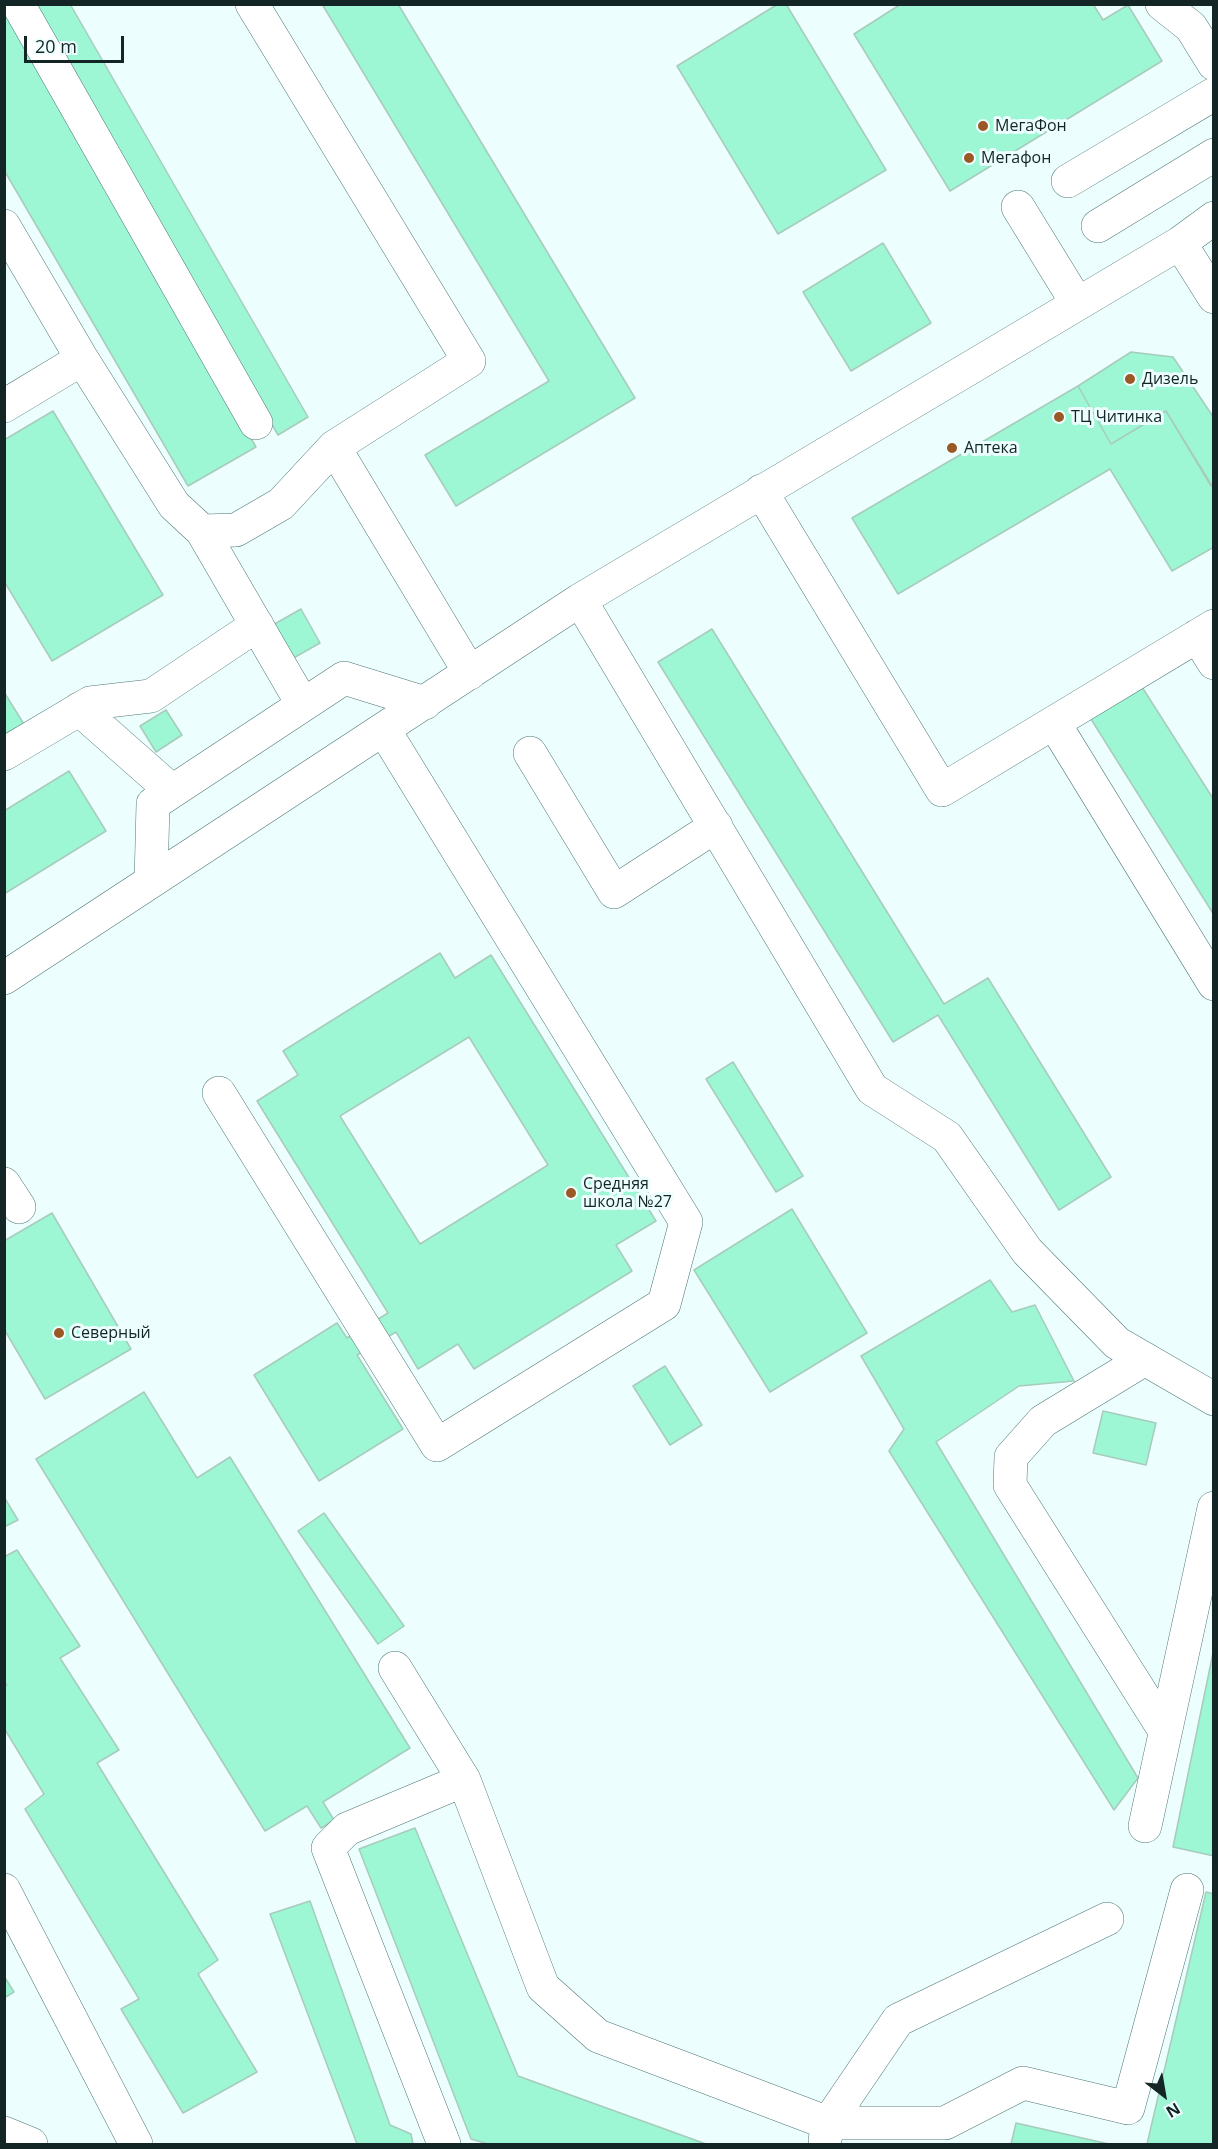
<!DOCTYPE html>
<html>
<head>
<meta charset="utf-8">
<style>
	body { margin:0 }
	#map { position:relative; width:1218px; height:2149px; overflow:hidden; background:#edfefe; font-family:"Open Sans",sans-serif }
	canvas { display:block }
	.frame { position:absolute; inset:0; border:6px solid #142525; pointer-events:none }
	.north { position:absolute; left:1134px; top:2065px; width:60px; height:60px; -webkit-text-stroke:4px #edfefe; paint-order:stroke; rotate:149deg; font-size:16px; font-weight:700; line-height:24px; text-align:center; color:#142525 }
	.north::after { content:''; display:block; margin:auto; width:21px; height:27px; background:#142525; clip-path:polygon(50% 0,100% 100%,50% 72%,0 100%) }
	.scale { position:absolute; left:24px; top:36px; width:100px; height:27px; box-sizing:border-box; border:3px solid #142525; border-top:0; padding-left:8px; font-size:18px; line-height:21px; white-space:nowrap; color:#142525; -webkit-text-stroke:4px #edfefe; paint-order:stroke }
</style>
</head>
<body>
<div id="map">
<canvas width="1218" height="2149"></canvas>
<div class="frame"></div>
<div class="north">N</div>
<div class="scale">20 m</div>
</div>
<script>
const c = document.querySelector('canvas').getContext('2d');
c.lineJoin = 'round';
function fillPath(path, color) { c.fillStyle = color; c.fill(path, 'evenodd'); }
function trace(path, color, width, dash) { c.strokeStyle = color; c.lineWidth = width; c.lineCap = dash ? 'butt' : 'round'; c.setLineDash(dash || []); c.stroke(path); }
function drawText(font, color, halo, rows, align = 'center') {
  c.font = font + ' "Open Sans",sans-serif'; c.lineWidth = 6; c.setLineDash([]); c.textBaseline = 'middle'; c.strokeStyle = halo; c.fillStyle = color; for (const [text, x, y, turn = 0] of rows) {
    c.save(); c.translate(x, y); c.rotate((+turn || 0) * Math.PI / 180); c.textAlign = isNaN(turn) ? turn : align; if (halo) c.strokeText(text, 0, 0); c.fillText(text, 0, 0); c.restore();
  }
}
const building = new Path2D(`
	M29 4H70L308 417 278 435Z
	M322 4H398L635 398 456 506 425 455 549 381Z
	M778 4H786L886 170 778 234 677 66Z
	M901 4H1093L1103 20 1128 5 1162 61 950 191 854 34Z
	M4 12 256 447 188 486 4 170Z
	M883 243 931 323 851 371 803 292Z
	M1131 352 1173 357 1214 418V484L1211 486 1166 411 1111 444 1078 386Z
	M1078 386 1111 444 1166 411 1214 489V547L1172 571 1110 469 898 594 852 518Z
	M53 411 163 595 52 661 4 581V440Z
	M301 609 320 643 290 660 271 626Z
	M712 629 944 1004 988 978 1111 1177 1059 1210 938 1015 893 1042 658 662Z
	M1135 676 1214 800V915L1084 708Z
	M4 692 27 729 4 743Z
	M166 710 182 735 156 752 140 726Z
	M69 771 106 831 4 894V811Z
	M440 953 455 978 491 955 656 1221 616 1245 632 1271 474 1369 458 1344 418 1369 396 1332 357 1355 403 1429 319 1481 254 1375 337 1323 347 1338 388 1313 257 1101 298 1075 283 1051ZM469 1037 548 1165 420 1244 340 1116Z
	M733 1062 803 1176 776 1192 706 1079Z
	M792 1209 867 1333 770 1392 694 1270Z
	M52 1213 131 1349 45 1399 4 1329V1241Z
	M990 1280 1012 1312 1035 1305 1074 1381 1019 1386 936 1442 1138 1778 1114 1810 889 1451 904 1429 861 1356Z
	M665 1366 702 1425 670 1445 633 1386Z
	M144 1392 197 1478 230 1457 410 1748 323 1802 334 1820 321 1828 307 1806 265 1831 36 1459Z
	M1103 1411 1156 1423 1146 1465 1093 1453Z
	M4 1497 18 1520 4 1527Z
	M324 1513 404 1626 378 1644 298 1531Z
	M17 1550 80 1646 60 1658 119 1750 97 1763 218 1960 198 1974 257 2072 183 2113 121 2009 139 1999 25 1809 44 1794 4 1728V1687L7 1685 4 1682V1557Z
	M1214 1648V1856L1173 1847Z
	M415 1828 518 2076 706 2144H488L471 2139 359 1849Z
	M1206 1892 1214 1894V2144H1147Z
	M310 1901 390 2125 411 2134 413 2144H357L270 1914Z
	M4 1976 14 1992 4 1998Z
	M1016 2123 1109 2144H1011Z`);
fillPath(building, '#9df6d4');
trace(building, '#a7ccbc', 1.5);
const minor = new Path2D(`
	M18 4 256 423
	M252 4 469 361 334 447
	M1162 4 1191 27 1214 64
	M1068 181 1214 94
	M1018 207 1077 303
	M4 226 82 359
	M1098 226 1214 155
	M1180 243 1214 297
	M4 406 82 359 174 505 202 531 236 530 281 504 334 447 470 673
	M761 491 942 790 1214 626
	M202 531 303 705
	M580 600 872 1089 947 1137 1027 1251 1117 1343 1214 1399
	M1197 636 1214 663
	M79 709 172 791
	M1054 723 1214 984
	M530 753 614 892 716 826
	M4 754 90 703 151 696 257 625
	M151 881 153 804 344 678 425 703
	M4 978 580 600 1180 243 1214 218
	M219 1093 437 1445 664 1304 686 1222 384 730
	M4 1184 19 1207
	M1145 1359 1043 1421 1011 1457 1010 1485 1165 1731
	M395 1668 464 1780 543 1987 598 2036 828 2123H945L1023 2083 1128 2108 1187 1890
	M1145 1826 1214 1508
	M4 1890 136 2144
	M825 2140 828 2123 898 2020 1107 1919
	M444 2144 328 1848 347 1829 464 1780`);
const major = new Path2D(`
	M4 2133 31 2144`);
trace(minor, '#4e7776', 34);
trace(major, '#4e7776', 34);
trace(minor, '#fff', 33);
trace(major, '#fff', 33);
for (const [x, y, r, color] of [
	[983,126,6,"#9a5825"],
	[969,158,6,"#9a5825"],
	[1130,379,6,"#9a5825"],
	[1059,417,6,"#9a5825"],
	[952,448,6,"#9a5825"],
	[571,1193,6,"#9a5825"],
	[59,1333,6,"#9a5825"]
]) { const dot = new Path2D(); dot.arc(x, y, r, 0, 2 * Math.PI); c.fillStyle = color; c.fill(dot); trace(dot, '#edfefe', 2); }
drawText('16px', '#142525', '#edfefe', [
	["МегаФон",995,126],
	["Мегафон",981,158],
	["Дизель",1142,379],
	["ТЦ Читинка",1071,417],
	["Аптека",964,448],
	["Средняя",583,1184],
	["школа №27",583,1202],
	["Северный",71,1333]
], 'left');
</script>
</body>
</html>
